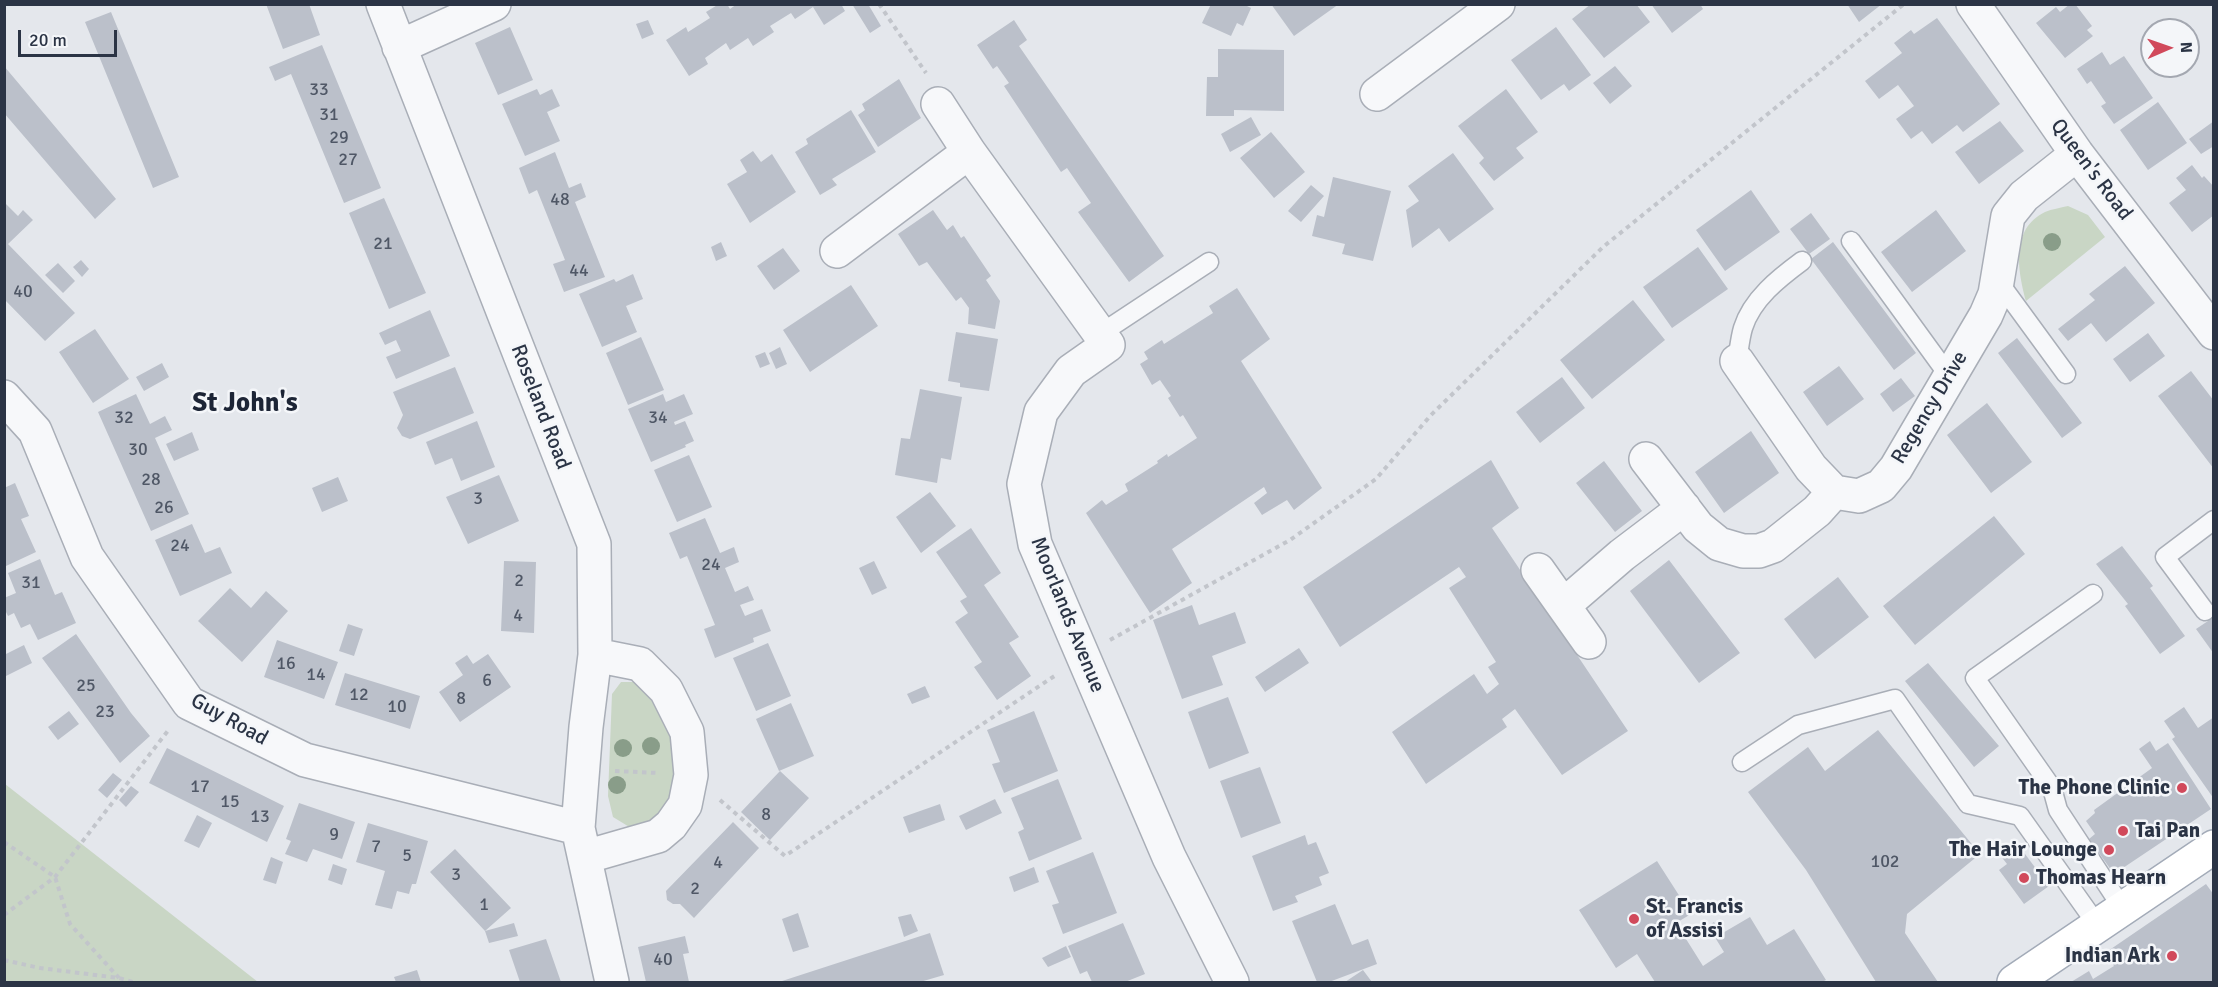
<!DOCTYPE html>
<html>
<head>
<meta charset="utf-8">
<style>
	body { margin:0 }
	#map { position:relative; width:2218px; height:987px; overflow:hidden; background:#e4e7ec; font-family:Signika,sans-serif }
	canvas { display:block }
	.frame { position:absolute; inset:0; border:6px solid #2b3445; pointer-events:none }
	.north { position:absolute; left:2140px; top:18px; width:60px; height:60px; box-sizing:border-box; background:#f4f6f9; border:2px solid #a4a8b1; border-radius:50%; rotate:88deg; font-size:16px; font-weight:700; line-height:24px; text-align:center; color:#2b3445 }
	.north::after { content:''; display:block; margin:auto; width:21px; height:27px; background:#d1495b; clip-path:polygon(50% 0,100% 100%,50% 72%,0 100%) }
	.scale { position:absolute; left:18px; top:30px; width:99px; height:27px; box-sizing:border-box; border:3px solid #2b3445; border-top:0; padding-left:8px; font-size:18px; line-height:21px; white-space:nowrap; color:#2b3445; -webkit-text-stroke:4px #f4f6f9; paint-order:stroke }
</style>
</head>
<body>
<div id="map">
<canvas width="2218" height="987"></canvas>
<div class="frame"></div>
<div class="north">N</div>
<div class="scale">20 m</div>
</div>
<script>
const c = document.querySelector('canvas').getContext('2d');
c.lineJoin = 'round';
function fillPath(path, color) { c.fillStyle = color; c.fill(path, 'evenodd'); }
function trace(path, color, width, dash) { c.strokeStyle = color; c.lineWidth = width; c.lineCap = dash ? 'butt' : 'round'; c.setLineDash(dash || []); c.stroke(path); }
function drawText(font, color, halo, rows, align = 'center') {
  c.font = font + ' Signika,sans-serif'; c.lineWidth = 5; c.setLineDash([]); c.textBaseline = 'middle'; c.strokeStyle = halo; c.fillStyle = color; for (const [text, x, y, turn = 0] of rows) {
    c.save(); c.translate(x, y); c.rotate((+turn || 0) * Math.PI / 180); c.textAlign = isNaN(turn) ? turn : align; if (halo) c.strokeText(text, 0, 0); c.fillText(text, 0, 0); c.restore();
  }
}
fillPath(new Path2D(`
	M2068 206 2088 215 2105 237 2026 301C2018 271 2010 229 2045 212 2052 209 2060 208 2068 206Z
	M621 682H643L664 699 680 768 670 796 655 823 631 828 613 817 608 796 612 694Z
	M5 784 258 982H5Z`), '#c9d6c5');
fillPath(new Path2D(`
	M266 4H309L320 35 283 49Z
	M719 4H727L730 9 737 4H841L845 11 824 25 813 7 795 19 791 13 770 26 774 32 753 46 748 38 730 50 726 43 705 58 708 64 689 76 666 40 686 27 688 32 710 18 706 12Z
	M852 4H868L881 26 870 33Z
	M1211 4H1243L1251 8 1243 26 1237 23 1231 36 1202 23Z
	M1271 4H1339L1294 36Z
	M1591 4H1636L1650 22 1604 58 1572 19Z
	M1651 4H1700L1703 9 1672 33Z
	M1847 4H1882L1859 22Z
	M2070 4H2075L2092 26 2087 30 2093 36 2065 58 2036 23 2056 7 2060 12Z
	M111 12 179 177 153 188 85 22Z
	M1937 18 2000 104 1963 132 1957 125 1932 144 1922 131 1911 139 1896 119 1914 106 1898 85 1879 99 1865 81 1902 53 1894 43 1911 30 1914 34Z
	M648 20 654 34 642 39 636 24Z
	M1014 20 1027 40 1019 46 1164 256 1129 282 1078 212 1091 203 1067 168 1061 172 1004 86 1009 83 997 66 993 69 977 45Z
	M510 27 533 80 498 95 475 43Z
	M1556 27 1591 75 1569 91 1564 84 1541 100 1511 60Z
	M322 45 381 188 344 203 291 74 275 81 269 67Z
	M1218 49 1284 50V111L1234 110V116H1206L1207 77H1218Z
	M2102 52 2110 65 2124 56 2153 98 2114 124 2101 106 2106 103 2091 81 2087 84 2077 69Z
	M4 66 116 199 95 219 4 113Z
	M1615 66 1632 86 1610 104 1593 83Z
	M899 79 921 118 878 147 858 115 865 110 862 104Z
	M537 89 540 95 552 89 560 106 547 112 560 141 525 156 502 104Z
	M1506 89 1538 132 1516 148 1524 158 1494 181 1479 163 1484 158 1458 126Z
	M2158 102 2187 143 2148 170 2120 130Z
	M851 110 876 152 832 179 837 185 820 195 795 152 808 144 806 139Z
	M1251 117 1261 135 1230 152 1221 134Z
	M2000 121 2024 151 1979 184 1955 152Z
	M2214 121V146L2201 154 2189 139Z
	M1271 132 1305 172 1274 198 1240 158Z
	M753 151 761 162 772 154 796 192 750 223 727 184 747 172 740 160Z
	M555 152 569 188 581 183 586 197 575 202 605 277 564 292 553 264 565 260 537 190 529 194 519 168Z
	M1453 153 1494 209 1449 242 1439 228 1412 248 1406 210 1419 201 1408 186Z
	M2192 165 2202 178 2204 176 2214 187V215L2192 232 2169 203 2186 190 2176 178Z
	M1333 177 1391 191 1373 261 1342 254 1345 244 1312 236 1317 215 1324 217Z
	M1311 185 1324 196 1301 222 1288 211Z
	M1751 190 1780 232 1725 271 1696 230Z
	M384 198 426 293 389 309 349 213Z
	M4 202 18 216 23 210 33 220 8 244 75 313 45 341 4 299Z
	M933 210 947 230 953 225 961 238 964 236 991 276 986 280 1000 301 995 329 968 324 969 308 961 297 956 301 927 262 919 266 898 234Z
	M1936 210 1966 251 1912 292 1881 252Z
	M1811 213 1830 239 1809 254 1790 229Z
	M721 242 727 256 716 261 711 247Z
	M1833 242 1916 353 1894 370 1811 259Z
	M1698 247 1728 289 1672 328 1643 287Z
	M783 248 800 271 774 290 757 266Z
	M81 260 89 269 82 277 73 267Z
	M58 263 75 281 63 293 45 275Z
	M2125 266 2155 303 2106 342 2091 323 2068 341 2058 329 2095 300 2089 294Z
	M633 274 643 299 626 306 637 332 602 347 579 294 614 279 616 282Z
	M851 285 878 326 810 372 783 330Z
	M1237 288 1270 339 1241 361 1322 488 1294 510 1287 500 1262 515 1254 503 1267 493 1264 487 1172 549 1192 583 1150 613 1086 513 1102 500 1106 505 1128 491 1125 484 1158 463 1157 461 1167 454 1168 457 1197 438 1183 415 1180 417 1168 398 1171 396 1160 380 1152 385 1140 364 1148 359 1144 352 1162 340 1164 344 1213 313 1209 306Z
	M1633 300 1665 340 1592 399 1560 360Z
	M430 310 450 356 396 379 386 357 401 351 396 340 385 345 379 333Z
	M95 329 129 379 93 403 59 352Z
	M956 332 998 339 989 391 960 387V383L948 381Z
	M2148 333 2165 356 2130 382 2113 359Z
	M641 337 664 390 628 405 606 353Z
	M2017 338 2082 423 2062 438 1998 353Z
	M780 347 787 364 776 369 769 353Z
	M765 352 770 364 760 368 755 356Z
	M162 363 169 377 144 391 136 377Z
	M1839 366 1864 399 1827 426 1803 392Z
	M455 367 474 413 410 439 402 436 397 428 403 415 393 392Z
	M2191 371 2214 401V469L2158 396Z
	M1562 377 1585 408 1540 443 1516 412Z
	M1901 378 1915 396 1893 412 1880 394Z
	M920 389 962 397 951 460 941 458 937 483 895 475 901 438 910 439Z
	M136 394 150 424 165 416 172 430 155 438 189 514 151 531 98 412Z
	M663 394 666 402 684 394 693 414 674 422 675 425 685 421 694 441 685 445 686 447 651 462 628 409Z
	M1987 403 2032 462 1991 493 1947 435Z
	M477 421 495 467 461 481 452 458 435 465 426 442Z
	M1751 431 1779 473 1724 513 1695 472Z
	M192 432 199 450 174 461 166 444Z
	M689 455 712 507 677 522 654 470Z
	M1491 460 1519 508 1492 528 1628 731 1562 775 1515 709 1502 719 1507 727 1426 784 1392 732 1474 674 1487 694 1499 684 1488 667 1496 662 1449 588 1466 577 1459 567 1340 647 1303 587Z
	M1604 461 1642 511 1615 532 1576 483Z
	M499 475 519 521 468 544 446 497Z
	M338 477 348 501 322 512 312 488Z
	M15 483 29 516 21 519 36 552 6 566 4 488Z
	M930 492 956 526 921 553 896 517Z
	M1994 516 2025 554 1915 645 1883 606Z
	M705 518 720 553 734 547 739 562 725 568 735 592 748 586 754 600 740 605 745 616 762 609 771 631 753 638 754 642 715 658 704 629 715 625 687 556 680 559 669 533Z
	M192 524 205 553 220 547 232 573 180 596 155 540Z
	M971 528 1001 573 984 585 1019 637 1009 643 1031 676 997 700 974 667 982 662 955 622 968 613 960 601 967 597 936 552Z
	M2122 546 2153 586 2150 588 2185 636 2160 654 2125 606 2128 604 2096 564Z
	M40 559 55 595 62 592 76 623 38 640 30 624 21 628 14 613 8 616 4 608V598L16 593 8 573Z
	M1669 560 1740 653 1699 683 1630 591Z
	M504 561 536 562 534 633 501 631Z
	M874 561 887 588 872 595 859 568Z
	M1838 577 1869 617 1815 659 1784 619Z
	M230 588 251 608 266 591 288 611 242 662 198 621Z
	M1192 605 1199 625 1235 612 1246 643 1212 656 1223 685 1182 699 1153 620Z
	M2214 617V654L2196 629Z
	M348 624 363 629 354 656 339 651Z
	M76 634 131 713 150 736 120 763 42 658Z
	M277 640 338 662 324 699 264 677Z
	M768 643 791 696 756 711 733 658Z
	M24 645 32 663 4 677V655Z
	M1299 648 1309 663 1265 692 1255 677Z
	M488 654 511 687 460 722 439 692 463 675 455 663 467 655 473 664Z
	M1928 663 1999 746 1974 767 1905 681Z
	M345 673 420 696 410 729 335 705Z
	M925 686 930 697 912 704 907 694Z
	M1228 697 1249 753 1209 769 1188 712Z
	M791 703 814 756 779 771 756 719Z
	M2184 707 2198 728 2214 717V799L2172 739 2175 737 2164 721Z
	M69 711 79 724 58 740 48 727Z
	M1034 711 1058 771 1004 793 992 764 1000 762 987 730Z
	M1878 730 1980 854 1907 914 1905 933 1938 982H1876L1806 870 1748 792 1808 747 1825 771Z
	M2150 741 2156 751 2168 743 2211 809 2114 874 2089 839 2095 834 2086 821 2095 813 2094 810 2152 768 2139 749Z
	M167 748 284 806 267 842 149 783Z
	M1260 767 1281 823 1241 838 1220 781Z
	M780 771 809 798 770 840 741 812Z
	M113 773 122 780 107 798 98 790Z
	M1058 779 1082 839 1029 861 1018 832 1024 829 1011 798Z
	M131 786 139 792 126 807 119 800Z
	M995 799 1002 813 966 830 959 816Z
	M299 803 355 822 342 859 313 849 307 862 285 854 291 841 286 839Z
	M940 804 945 820 909 833 903 817Z
	M197 815 212 823 199 848 184 841Z
	M733 822 759 848 694 918 680 904H673L667 900 666 891Z
	M368 823 428 841 416 884H412L409 894 397 891 392 909 375 905 385 871 356 862Z
	M1305 835 1308 845 1316 842 1329 873 1319 877 1322 885 1295 896 1298 902 1273 911 1252 856Z
	M2016 842 2049 886 2024 904 1999 870 2007 864 2000 855Z
	M455 849 511 908 485 931 514 923 518 936 489 943 485 931 430 872Z
	M1093 852 1117 913 1063 934 1052 905 1059 903 1046 871Z
	M271 857 283 862 276 884 263 880Z
	M1657 861 1691 914 1676 923 1703 966 1724 952 1708 926 1714 922 1721 934 1750 917 1767 945 1794 929 1826 980 1822 982H1655L1637 954 1616 968 1579 910Z
	M333 864 347 869 342 885 328 880Z
	M1034 867 1039 882 1014 892 1009 877Z
	M2206 884 2214 895V982H2071L2089 971 2093 979 2114 966 2105 953Z
	M1335 904 1352 945 1368 939 1377 964 1329 982H1317L1292 921Z
	M798 913 809 947 793 952 782 919Z
	M911 914 918 931 904 937 898 917Z
	M1123 923 1145 974 1125 982H1092L1087 971 1080 974 1068 946Z
	M930 933 944 975 920 982H779Z
	M685 936 689 953 683 954 689 982H646L638 947Z
	M546 939 561 982H520L509 950Z
	M1066 946 1071 957 1048 967 1042 958Z
	M417 970 421 982H396L394 977Z
	M1363 970 1372 982H1345Z`), '#bbc0ca');
const service = new Path2D(`
	M1851 241 1949 376
	M1998 281 2066 374
	M1100 334 1209 262
	M1737 361C1739 350 1740 338 1743 328 1752 299 1779 278 1802 261
	M2093 594 1975 678 2052 788 2058 810 2123 909
	M2205 611 2165 557 2214 520
	M1742 762 1798 725 1895 699 1968 804 2020 816 2098 926`);
const minor = new Path2D(`
	M383 4 594 544 595 655 586 727 578 828 612 982
	M1973 4 2077 154 2214 333
	M399 47 494 4
	M1377 94 1498 4
	M938 104 969 152 1108 345 1071 371 1041 412 1024 484 1035 544 1169 857 1232 982
	M837 251 969 152
	M1737 361 1811 468 1834 492 1859 496 1881 486 1896 468 1986 315 1995 294 2008 216 2024 196 2077 154
	M4 397 35 431 87 557 189 703 305 760 578 828
	M1646 459 1698 527 1719 544 1743 551H1759L1773 546 1817 511 1834 492
	M1538 570 1589 642
	M1564 605 1622 555 1684 508
	M585 857 658 836 671 825 685 805 691 775 687 732 666 690 640 664 595 655`);
const primary = new Path2D(`
	M2014 982 2214 847`);
trace(service, '#a9aeb7', 21);
trace(minor, '#a9aeb7', 36);
trace(primary, '#a3abb8', 36);
trace(new Path2D(`
	M879 4 926 73
	M1110 640 1290 540 1376 479 1431 415 1603 247 1904 4
	M615 771 659 773
	M720 800 785 856 1056 675
	M4 842 55 877 70 924 119 978
	M4 915 55 877 170 728
	M4 960 40 968 119 978 133 982`), '#c2c5cb', 4, [4.5, 4.5]);
trace(service, '#f7f8fa', 18);
trace(minor, '#f7f8fa', 33);
trace(primary, '#fff', 33);
c.fillStyle = '#899d89';
for (const [x, y] of [
	[2052,242],
	[651,746],
	[623,748],
	[617,785]
]) { c.beginPath(); c.arc(x, y, 9, 0, 2 * Math.PI); c.fill(); }
for (const [x, y, r, color] of [
	[2182,788,6,"#d1495b"],
	[2123,831,6,"#d1495b"],
	[2109,850,6,"#d1495b"],
	[2024,878,6,"#d1495b"],
	[1634,919,6,"#d1495b"],
	[2172,956,6,"#d1495b"]
]) { const dot = new Path2D(); dot.arc(x, y, r, 0, 2 * Math.PI); c.fillStyle = color; c.fill(dot); trace(dot, '#f4f6f9', 2); }
drawText('18px', '#4f5766', null, [
	["33",319,90],
	["31",329,115],
	["29",339,138],
	["27",348,160],
	["48",560,200],
	["21",383,244],
	["44",579,271],
	["40",23,292],
	["32",124,418],
	["34",658,418],
	["30",138,450],
	["28",151,480],
	["3",478,499],
	["26",164,508],
	["24",180,546],
	["24",711,565],
	["2",519,581],
	["31",31,583],
	["4",518,616],
	["16",286,664],
	["14",316,675],
	["6",487,681],
	["25",86,686],
	["12",359,695],
	["8",461,699],
	["10",397,707],
	["23",105,712],
	["17",200,787],
	["15",230,802],
	["8",766,815],
	["13",260,817],
	["9",334,835],
	["7",376,847],
	["5",407,856],
	["102",1885,862],
	["4",718,863],
	["3",456,875],
	["2",695,889],
	["1",484,905],
	["40",663,960]
]);
drawText('21px', '#2b3445', '#f4f6f9', [
	["Queen's Road",2091,170,53],
	["Roseland Road",540,407,69],
	["Regency Drive",1930,408,-59],
	["Moorlands Avenue",1067,615,68],
	["Guy Road",229,720,29]
]);
drawText('bold 21px', '#2b3445', '#f4f6f9', [
	["The Phone Clinic",2170,788],
	["Tai Pan",2135,831,"left"],
	["The Hair Lounge",2097,850],
	["Thomas Hearn",2036,878,"left"],
	["St. Francis",1646,907,"left"],
	["of Assisi",1646,931,"left"],
	["Indian Ark",2160,956]
], 'right');
drawText('bold 27px', '#1d2536', '#f4f6f9', [
	["St John's",245,404]
]);
</script>
</body>
</html>
